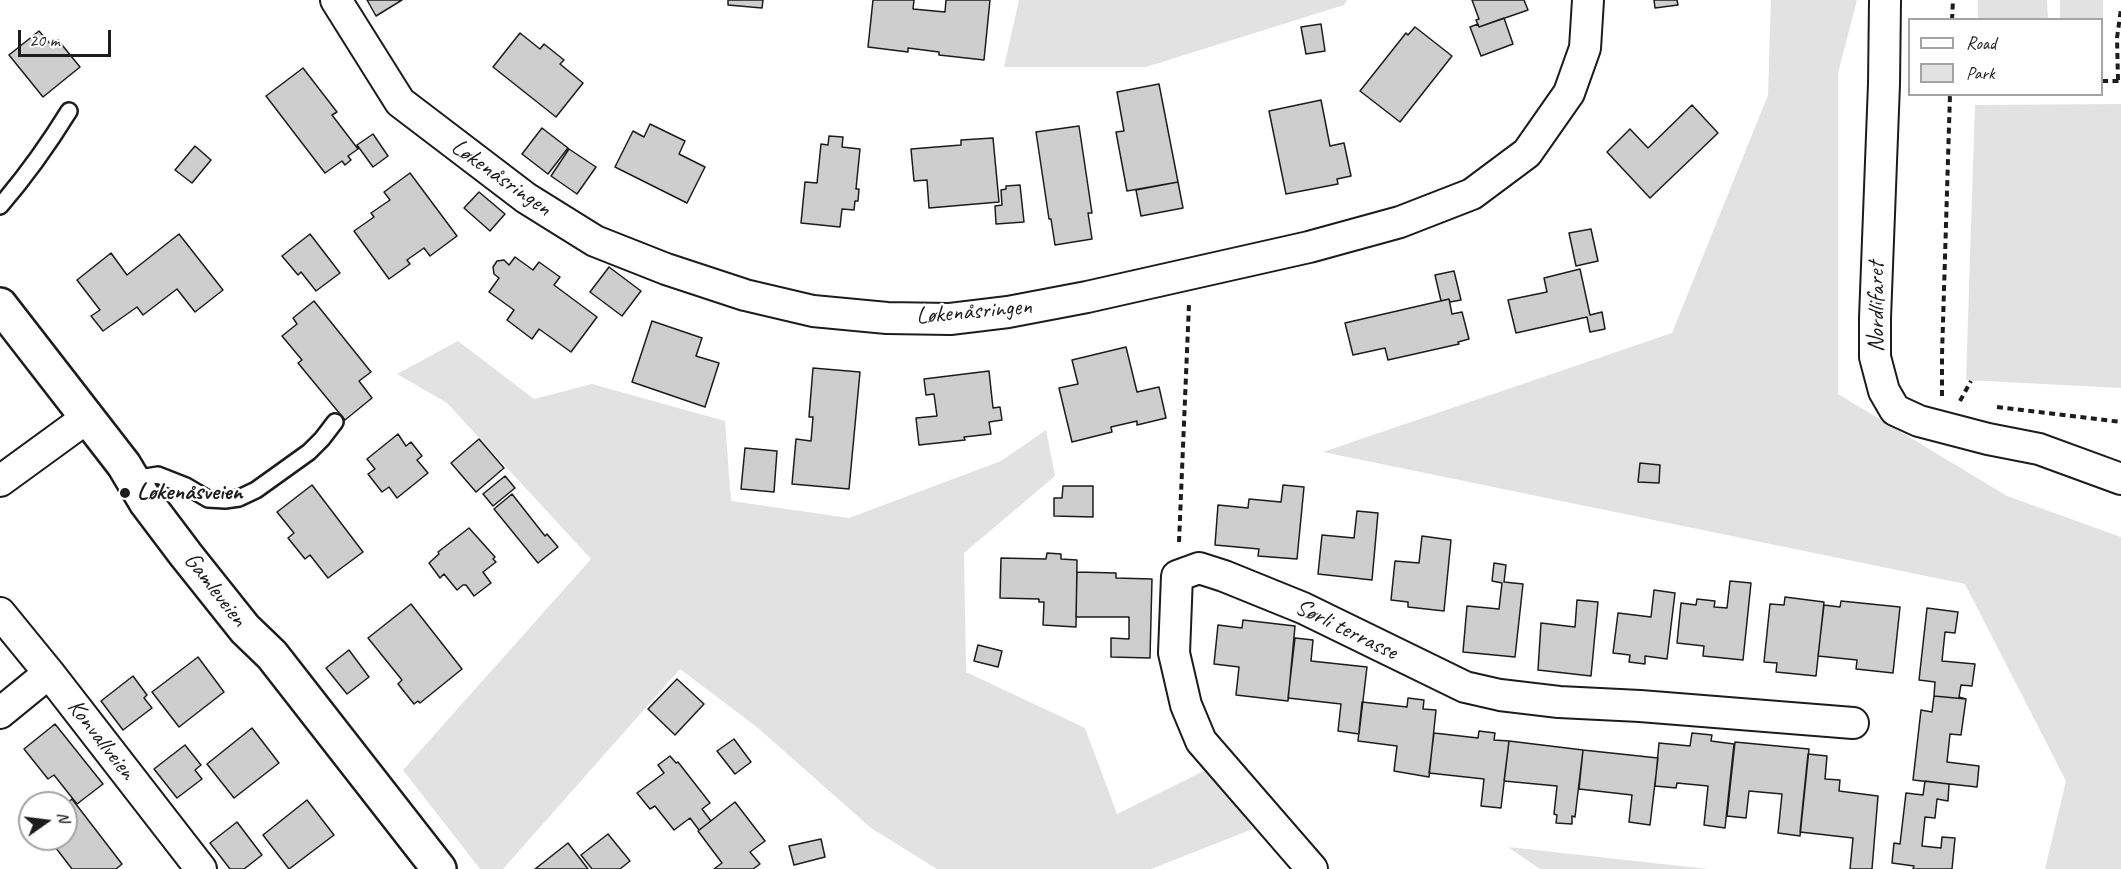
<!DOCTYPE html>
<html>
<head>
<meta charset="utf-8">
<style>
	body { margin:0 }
	#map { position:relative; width:2121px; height:869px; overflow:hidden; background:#fff; font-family:Caveat,sans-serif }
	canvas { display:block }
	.legend { position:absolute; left:1908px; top:18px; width:195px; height:78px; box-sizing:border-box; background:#fff; border:2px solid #a4a4a4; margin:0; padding:8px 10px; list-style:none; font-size:18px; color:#1c1c1c }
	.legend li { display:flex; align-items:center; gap:12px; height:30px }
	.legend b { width:30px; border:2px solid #a4a4a4 }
	.north { position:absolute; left:18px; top:791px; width:60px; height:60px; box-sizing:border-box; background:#fff; border:2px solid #a4a4a4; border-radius:50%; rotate:76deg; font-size:16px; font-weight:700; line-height:24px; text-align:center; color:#1c1c1c }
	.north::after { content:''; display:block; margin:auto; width:21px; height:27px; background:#1c1c1c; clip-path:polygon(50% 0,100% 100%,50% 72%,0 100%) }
	.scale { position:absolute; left:18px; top:30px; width:93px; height:27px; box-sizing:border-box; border:3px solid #1c1c1c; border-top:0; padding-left:8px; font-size:18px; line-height:21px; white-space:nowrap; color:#1c1c1c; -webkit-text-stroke:4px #fff; paint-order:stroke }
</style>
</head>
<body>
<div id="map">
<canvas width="2121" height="869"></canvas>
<ul class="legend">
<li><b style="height:8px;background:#fff"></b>Road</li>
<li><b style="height:16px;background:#e2e2e2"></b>Park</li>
</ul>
<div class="north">N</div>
<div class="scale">20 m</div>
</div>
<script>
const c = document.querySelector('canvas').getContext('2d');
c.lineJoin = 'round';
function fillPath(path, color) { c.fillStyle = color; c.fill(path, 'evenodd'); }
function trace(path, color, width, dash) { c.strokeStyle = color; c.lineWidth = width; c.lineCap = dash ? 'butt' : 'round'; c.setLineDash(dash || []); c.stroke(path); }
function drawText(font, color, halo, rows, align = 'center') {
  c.font = font + ' Caveat,sans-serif'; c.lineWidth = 5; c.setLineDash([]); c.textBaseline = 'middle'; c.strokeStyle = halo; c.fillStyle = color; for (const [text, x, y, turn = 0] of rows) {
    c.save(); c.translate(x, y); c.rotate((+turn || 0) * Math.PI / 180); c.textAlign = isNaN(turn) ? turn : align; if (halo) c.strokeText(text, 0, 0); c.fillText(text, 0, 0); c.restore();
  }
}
fillPath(new Path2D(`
	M1019 0H1347L1344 5 1146 67H1004Z
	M1771 0H1857L1838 73V394L2007 496 2121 537V869H2045L2066 781 1965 584 1323 452 1672 333 1768 95Z
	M1978 0H2047L2048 19H1978Z
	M2060 0H2103V57L2102 20 2060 19Z
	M2121 104V388L1966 380 1975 105Z
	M458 341 534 399 592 384 725 421 731 501 849 518 1001 461 1046 430 1055 476 964 553 966 672 1085 728 1117 814 1212 767 1253 829 1151 869H937L871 828 758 728 680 669 503 869H480L403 770 591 559 447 403 397 374Z
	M1508 847 1708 869H1540Z`), '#e2e2e2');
const building = new Path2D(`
	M367 0H402L376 16Z
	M728 0H763L762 8 728 5Z
	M873 0H914L913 9 945 12 946 0H990L984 60 939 55V52L908 48V52L868 47Z
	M1472 0H1524L1528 10 1479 27 1476 20 1479 19Z
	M1654 0H1677L1678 5 1655 8Z
	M1504 18 1513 44 1481 56 1470 27 1478 24 1479 27Z
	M1321 24 1325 51 1306 54 1301 27Z
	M1415 27 1452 56 1400 122 1360 91 1406 33 1408 35Z
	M39 31 52 46 58 40 80 67 43 97 9 55Z
	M520 33 540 49 544 44 564 60 560 64 583 83 556 117 493 67Z
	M303 68 337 112 332 115 358 149 348 156 351 160 345 165 342 161 325 173 266 96Z
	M1159 84 1178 182 1127 191 1116 132 1124 131 1117 92Z
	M1321 100 1330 146 1344 143 1351 176 1337 179 1338 184 1286 194 1269 111Z
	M1692 105 1718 133 1650 198 1607 152 1630 129 1648 148Z
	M650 124 685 141 679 154 705 167 687 203 615 167 633 131 644 137Z
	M1079 126 1092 213H1088L1092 239 1055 245 1051 219H1049L1036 132Z
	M542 128 568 148 548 174 522 154Z
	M373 134 388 156 373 167 357 145Z
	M829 136 843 137 842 147 860 149 856 189H859L858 201H855L854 210 842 209 840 227 801 223 805 182 817 183 821 144 828 145Z
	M993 138 999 202 929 208 927 180 914 181 911 149 961 145V140Z
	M195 146 211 160 192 183 175 170Z
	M569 149 596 167 577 194 551 176Z
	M410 173 457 236 430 256 424 248 407 260 410 264 389 279 354 231 374 217 371 213 390 200 384 192Z
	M1178 182 1183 208 1141 216 1136 190Z
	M1020 185 1024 222 996 224 995 206 1002 205 1001 190 1006 189V186Z
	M479 192 505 214 490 231 464 208Z
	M1591 229 1598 261 1576 266 1569 233Z
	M179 234 223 290 195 312 177 289 143 315 137 307 103 331 91 316 100 310 77 280 111 253 127 275Z
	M310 234 340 273 316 291 301 272 298 275 282 256Z
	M515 257 533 270 539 262 560 277 554 285 597 317 571 352 539 329 532 339 507 320 514 310 489 292 499 278 494 274 493 267 497 261 504 260 509 265Z
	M609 267 641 291 622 316 590 292Z
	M1580 269 1590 315 1602 312 1605 329 1590 332 1587 317 1516 333 1508 300 1547 292 1544 278Z
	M1454 271 1461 300 1450 302 1449 299 1441 301 1435 275Z
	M1449 299 1452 314 1462 312 1469 339 1458 342 1459 344 1388 360 1385 348 1353 355 1345 323Z
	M314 301 371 372 359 381 372 398 345 420 298 363 302 360 282 336 297 324 293 318Z
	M652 321 702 338 696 356 719 363 705 407 632 382Z
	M1126 347 1137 392 1159 387 1166 418 1137 425V421L1111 427 1112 432 1072 442 1059 388 1078 384 1072 360Z
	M813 368 860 372 849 489 792 484 796 439 811 441 813 417H809Z
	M989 371 993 408 1000 407 1002 420 989 422 991 434 964 437 965 440 919 445 916 418 937 416 934 394 926 395 924 379Z
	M398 434 406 446 411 442 422 456 417 460 428 473 397 498 389 487 382 492 368 474 375 469 367 459Z
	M479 439 504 468 476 492 451 463Z
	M745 448 777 451 774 492 741 489Z
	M1640 463 1660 465 1659 483 1638 482Z
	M505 476 515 488 493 506 483 494Z
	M312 485 363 552 328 578 310 555 305 559 288 538 294 533 277 512Z
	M1283 485 1304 487 1297 559 1258 556 1259 549 1215 545 1218 505 1248 508 1249 499 1281 502Z
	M1063 486H1093V517L1054 516V498H1062Z
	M512 494 545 536 547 534 558 547 538 563 494 509Z
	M1357 511 1378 513 1372 580 1318 574 1322 535 1354 538Z
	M469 528 495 557 493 559 496 562 483 572 491 583 474 596 466 585H463L457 590 444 574 440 578 429 563 439 554 438 552Z
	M1422 536 1451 540 1444 611 1408 607V602L1391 600 1395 561 1419 563Z
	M1047 553 1061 554V559L1077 560 1076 627 1043 625 1044 602H1039V599L1000 598 1001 558 1046 559Z
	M1494 563 1506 565 1504 582 1523 584 1515 657 1463 652 1467 606 1499 609 1502 583 1492 581Z
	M1077 572 1116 573V578L1152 579 1150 658 1111 657V638L1129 639V617H1076Z
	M1730 581 1751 583 1743 660 1703 656 1704 646 1677 643 1681 603 1696 605 1697 599 1715 601 1714 607 1727 608Z
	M1654 590 1675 593 1667 659 1645 656V664L1629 662 1630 655 1613 653 1618 613 1651 617Z
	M1785 597 1824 602 1816 676 1776 672 1777 663 1764 662 1770 604 1784 605Z
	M1577 600 1598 602 1591 676 1538 670 1541 623 1575 627Z
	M1841 601 1900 607 1893 673 1856 669 1857 660 1818 656 1824 605 1840 607Z
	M411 604 462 669 420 703 418 701 414 704 398 684 402 680 368 638Z
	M1927 608 1958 612 1955 633 1945 632 1942 661 1975 664 1972 686 1961 685 1959 697 1966 699 1934 696 1935 682 1919 680Z
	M1243 620 1295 626 1288 701 1236 695 1239 667 1214 664 1218 625 1242 628Z
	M1295 638 1313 640 1311 661 1367 667 1359 734 1338 731 1341 704 1288 698Z
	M978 645 1002 651 998 667 974 661Z
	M349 650 369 677 347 694 326 668Z
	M198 657 224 692 179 727 152 692Z
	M133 676 147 695 144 698 152 708 123 730 101 701Z
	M677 679 704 704 675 735 648 709Z
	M1934 696 1966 699 1961 735 1950 734 1947 762 1979 766 1977 787 1913 780 1921 710 1932 712Z
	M1408 698 1424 700 1423 709 1436 710 1429 777 1394 771 1397 746 1358 741 1362 702 1407 707Z
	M55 724 103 784 77 804 54 775 48 779 24 749Z
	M252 728 279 763 234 798 207 764Z
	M1479 731 1495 733 1494 740 1509 741 1501 808 1481 806 1484 779 1429 773 1434 733 1478 738Z
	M1692 733 1712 735 1711 741 1734 744 1725 828 1704 825 1708 786 1677 783 1676 788 1655 786 1659 743 1690 746Z
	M734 739 751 762 735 774 717 751Z
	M1509 741 1583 750 1575 817 1572 816V824L1556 823 1557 815 1554 814 1557 786 1504 781Z
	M1735 742 1809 749 1800 836 1778 833 1782 794 1749 791 1746 818 1727 816Z
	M185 745 201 765 195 770 202 779 177 798 154 769Z
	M1583 750 1658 758 1650 825 1629 822 1632 795 1579 789Z
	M1808 754 1827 756 1825 779 1840 780 1839 791 1878 796 1872 869H1850L1853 838 1800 832Z
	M670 756 676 763 678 762 710 803 702 809 711 821 699 830 690 818 674 830 655 806 650 809 637 793 664 773 658 765Z
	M1925 781 1949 784 1948 801 1937 799 1935 818 1925 817 1922 846 1941 848 1942 837 1955 838 1952 869H1913L1914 866 1892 863 1894 843 1900 844 1906 793 1923 795Z
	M72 799 122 864 116 869H72L49 839H66V804Z
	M307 800 334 835 289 869 263 835Z
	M735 802 765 841 750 852 760 864 753 869H714L722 863 698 831Z
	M237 822 262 855 244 869H230L210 843Z
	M608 834 630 861 620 869H592L581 855Z
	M821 839 825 857 794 865 789 846Z
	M568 843 588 869H535Z`);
fillPath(building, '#cecece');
trace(building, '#1c1c1c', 1.5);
const lane = new Path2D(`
	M0 206C26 176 48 145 69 111
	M133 479 158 475 186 486 208 499 225 500 239 498 256 490 309 452 322 439 335 422`);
const street = new Path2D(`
	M336 0 400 102 526 198 595 241 666 269 745 295 813 311 887 318 950 319 1008 312 1087 297 1309 247 1400 222 1472 194 1527 153 1569 93 1585 48 1588 0
	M1885 0 1884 84 1875 318V357L1884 391 1895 410 1919 421 1988 439 2039 449 2121 479
	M0 481 88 417
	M0 613 49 673 201 869
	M0 713 49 673
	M1312 869 1201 741 1186 705 1174 653 1177 576 1199 568 1224 576 1303 608 1465 687 1500 695 1559 702 1640 706 1853 723`);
const secondary = new Path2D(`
	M0 305 124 465 146 502 186 555 245 629 272 655 439 869`);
trace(lane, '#1c1c1c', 20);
trace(street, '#1c1c1c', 34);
trace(secondary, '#1c1c1c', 38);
trace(new Path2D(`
	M1952 20 1953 0
	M2118 80 2117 38 2121 9
	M2102 81H2121
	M1942 396V355L1950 94
	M1960 401 1971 381
	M1997 407 2121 422
	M1179 542 1189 304`), '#1c1c1c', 4, [6, 4.5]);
trace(lane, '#fff', 15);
trace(street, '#fff', 30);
trace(secondary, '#fff', 33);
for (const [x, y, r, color] of [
	[125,493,6,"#1c1c1c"]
]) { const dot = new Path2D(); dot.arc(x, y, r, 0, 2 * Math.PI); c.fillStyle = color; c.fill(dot); trace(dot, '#fff', 2); }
drawText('24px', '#1c1c1c', '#fff', [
	["Løkenåsringen",501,178,35],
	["Nordlifaret",1877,307,-90],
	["Løkenåsringen",974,312,-5],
	["Gamleveien",215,590,52],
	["Sørli terrasse",1346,630,26],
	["Konvallveien",101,740,52]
]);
drawText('bold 24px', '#1c1c1c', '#fff', [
	["Løkenåsveien",137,493]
], 'left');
</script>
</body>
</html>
